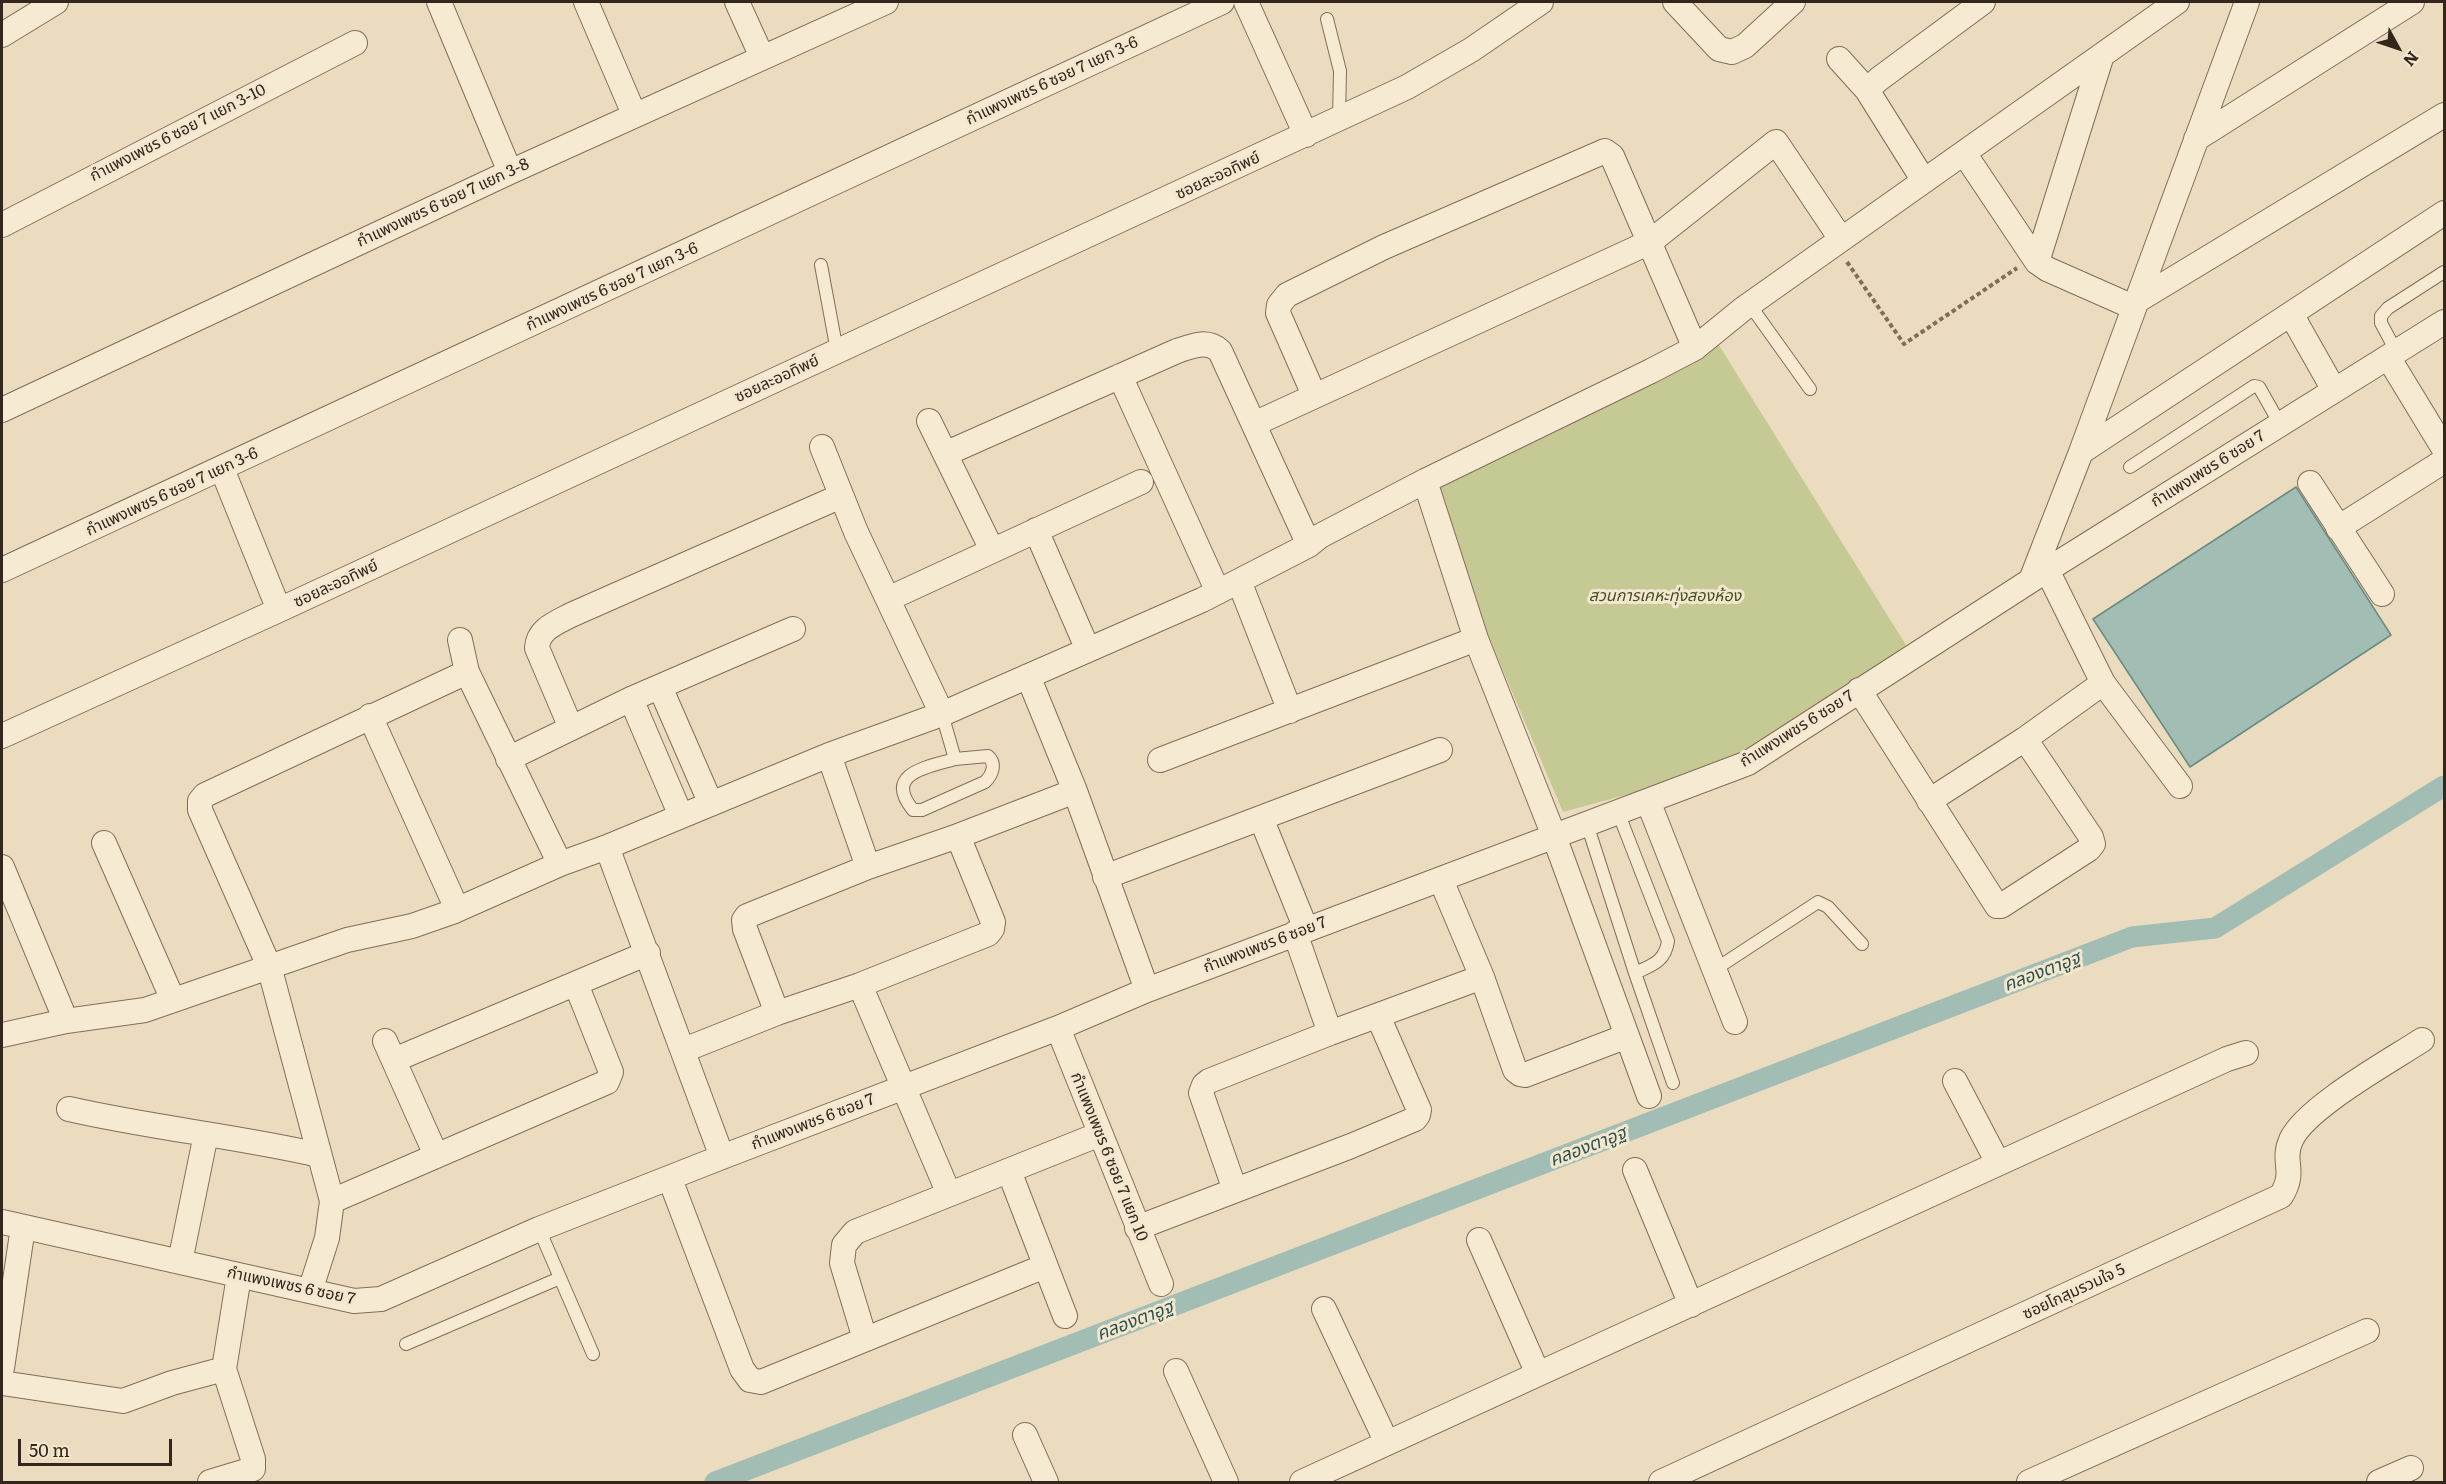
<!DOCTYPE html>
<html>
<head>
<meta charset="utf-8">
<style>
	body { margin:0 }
	#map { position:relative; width:2446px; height:1484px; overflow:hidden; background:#ebdcbf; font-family:Literata,serif }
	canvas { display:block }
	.frame { position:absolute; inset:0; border:3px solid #33261c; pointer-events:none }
	.north { position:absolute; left:2368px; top:18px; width:60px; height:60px; -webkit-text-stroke:4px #f3e7cf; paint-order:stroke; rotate:130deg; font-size:16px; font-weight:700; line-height:24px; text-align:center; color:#33261c }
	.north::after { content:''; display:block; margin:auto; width:21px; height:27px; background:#33261c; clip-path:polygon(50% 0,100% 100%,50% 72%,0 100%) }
	.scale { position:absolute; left:18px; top:1439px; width:154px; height:27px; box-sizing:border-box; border:3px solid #33261c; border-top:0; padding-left:8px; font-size:18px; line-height:21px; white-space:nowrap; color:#33261c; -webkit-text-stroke:4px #f3e7cf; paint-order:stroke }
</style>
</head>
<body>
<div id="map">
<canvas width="2446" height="1484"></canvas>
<div class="frame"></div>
<div class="north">N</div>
<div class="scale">50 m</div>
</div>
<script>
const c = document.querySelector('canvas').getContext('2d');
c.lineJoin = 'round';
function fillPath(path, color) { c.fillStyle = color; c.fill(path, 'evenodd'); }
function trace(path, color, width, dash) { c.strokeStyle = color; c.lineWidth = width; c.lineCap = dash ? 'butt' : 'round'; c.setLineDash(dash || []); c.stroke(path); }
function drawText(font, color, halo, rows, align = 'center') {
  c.font = font + ' Literata,"Noto Sans Thai",serif'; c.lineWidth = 6; c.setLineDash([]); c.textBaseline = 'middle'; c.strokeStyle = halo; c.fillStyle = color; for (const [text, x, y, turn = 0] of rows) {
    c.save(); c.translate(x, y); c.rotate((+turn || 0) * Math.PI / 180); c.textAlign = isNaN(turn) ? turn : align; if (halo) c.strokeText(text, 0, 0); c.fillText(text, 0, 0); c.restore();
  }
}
fillPath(new Path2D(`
	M1715 339 1906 645 1747 762 1563 812 1428 493Z`), '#c5c994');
const water = new Path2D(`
	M2296 487 2391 635 2190 767 2093 619Z`);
fillPath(water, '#a2bdb4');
trace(water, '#6a8b81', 1.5);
trace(new Path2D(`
	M715 1482 2132 937 2215 928 2444 786`), '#a2bdb4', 21);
const service = new Path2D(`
	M1327 19 1340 71 1339 119
	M821 265 837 351
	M1750 305 1810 389
	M2396 351 2381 323V316L2388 308 2444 272
	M2130 467 2254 386 2259 387 2280 424
	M942 714 955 759 988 756C997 764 992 775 985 782L922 810H913C883 773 928 767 955 759
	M1618 812 1668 941C1665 962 1652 965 1635 973
	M1587 824 1635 973 1673 1083
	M1714 970 1818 902 1828 907 1862 944
	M539 1229 593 1354
	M406 1344 560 1278`);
const minor = new Path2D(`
	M439 2 510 172
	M586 2 634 114
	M737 2 762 57
	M1246 2 1306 135
	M1675 2 1719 49 1732 52 1745 46 1793 2
	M2 35 56 2
	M1839 59 1867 90
	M2196 139 2412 2
	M1964 153 2037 262 2047 269 2133 307
	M1924 181 1867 90 1879 79 1983 2
	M2 225 355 43
	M2037 262 2102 55
	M2135 302 2444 115
	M2291 314 2334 390
	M2388 357 2444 449
	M1120 376 1218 592
	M1314 395 1278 313 1279 305 1287 295 1384 247 1605 151 1612 156 1695 348
	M2 410 510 172 886 2
	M929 421 992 550
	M1254 424 1650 242 1776 142 1841 239
	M822 447 856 532 942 714
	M2081 452 2247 2
	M945 454 1177 351C1192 346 1207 339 1220 351L1309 545
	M222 469 279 610
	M1425 481 1476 639 1554 836 1649 1096
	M2310 483 2382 594
	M2338 528 2444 461
	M1036 530 1088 650
	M2 570 1222 2
	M2047 570 2103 683 2180 786
	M2031 580 2081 452 2444 213
	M1239 581 1290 711
	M888 599 1141 482
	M460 640 467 672 560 864
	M1028 676 1075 791 1147 990
	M660 687 711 804
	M1859 690 1997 906H2001L2089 849 2093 844 2091 837 2025 739
	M631 699 681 816
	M370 716 457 909
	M571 728 537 648C538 629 556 623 571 615L841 496
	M2 736 279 610 1407 87 1471 50 1541 2
	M829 755 868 867
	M508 759 631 699 793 629
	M1160 760 1476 639
	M1648 801 1735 1022
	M1929 801 2025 739 2103 683
	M1261 818 1306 929
	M104 843 173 1000
	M607 847 722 1157
	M2 867 66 1021
	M1105 877 1440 750
	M1441 880 1482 977 1515 1070 1520 1074 1525 1075 1627 1036
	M1295 933 1330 1033
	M860 985 988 934 992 929 993 922 958 836
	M777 1013 745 929 744 920 747 916 868 867 958 836 1075 791
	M1058 1028 1161 1284
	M2 1035 66 1021 145 1010 347 940 412 926 452 912 560 864 607 847 829 755 942 714 1202 600 1309 545 1320 536 1425 481 1651 371 1695 348 1743 309 2177 2
	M385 1041 436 1155
	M684 1050 777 1013 860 985 949 1194
	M394 1060 648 953
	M1955 1081 1998 1163
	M69 1109C152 1128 236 1136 319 1155
	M1635 1170 1691 1305
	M1009 1171 1065 1316
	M670 1179 742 1369 750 1380 761 1382 1045 1266
	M1235 1190 1201 1093 1204 1085 1209 1081 1330 1033 1482 977
	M332 1201 607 1082 611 1072 609 1067 576 984
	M2 1222 354 1301 381 1299 539 1229 722 1157 1058 1028 1147 990 1748 763 2047 570 2444 322
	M1137 1228 1351 1146 1415 1119 1418 1115 1419 1110 1378 1016
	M1479 1240 1538 1374
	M180 1262 206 1134
	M310 1291 327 1238 332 1201 269 966 200 810V801L205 795 467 672
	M1324 1309 1387 1443
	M865 1339 842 1263 844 1245 855 1232 1100 1134
	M2 1368 23 1227
	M224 1369 239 1276
	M1176 1371 1226 1482
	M2 1383 123 1401 172 1383 224 1369 253 1459V1469L210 1482
	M1025 1435 1046 1482
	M1302 1482 2227 1059 2246 1053
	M1661 1482 2281 1196C2297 1170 2281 1163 2291 1140 2305 1108 2390 1061 2422 1040
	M2029 1482 2367 1331
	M2379 1482 2411 1468`);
trace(service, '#836d59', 14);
trace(minor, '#836d59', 26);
trace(new Path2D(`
	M1847 262 1904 344 2017 268`), '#836d59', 4, [4.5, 3]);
trace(service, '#f7ead2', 12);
trace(minor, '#f7ead2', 24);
drawText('16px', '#33261c', '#f3e7cf', [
	["กำแพงเพชร 6 ซอย 7 แยก 3-6",1052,81,-25],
	["กำแพงเพชร 6 ซอย 7 แยก 3-10",178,133,-27],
	["ซอยละออทิพย์",1218,176,-25],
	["กำแพงเพชร 6 ซอย 7 แยก 3-8",443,203,-25],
	["กำแพงเพชร 6 ซอย 7 แยก 3-6",612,287,-25],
	["ซอยละออทิพย์",777,379,-25],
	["กำแพงเพชร 6 ซอย 7",2208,469,-32],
	["กำแพงเพชร 6 ซอย 7 แยก 3-6",172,492,-25],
	["ซอยละออทิพย์",336,584,-25],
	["กำแพงเพชร 6 ซอย 7",1797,729,-32],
	["กำแพงเพชร 6 ซอย 7",1265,945,-21],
	["กำแพงเพชร 6 ซอย 7",813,1122,-21],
	["กำแพงเพชร 6 ซอย 7 แยก 10",1109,1157,68],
	["กำแพงเพชร 6 ซอย 7",291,1286,12],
	["ซอยโกสุมรวมใจ 5",2074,1292,-25]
]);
drawText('italic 16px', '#464f24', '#f3e7cf', [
	["สวนการเคหะทุ่งสองห้อง",1665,596]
]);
drawText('italic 18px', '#2c534e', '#f3e7cf', [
	["คลองตาอูฐ",2042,972,-21],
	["คลองตาอูฐ",1588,1147,-21],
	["คลองตาอูฐ",1135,1321,-21]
]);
</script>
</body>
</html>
